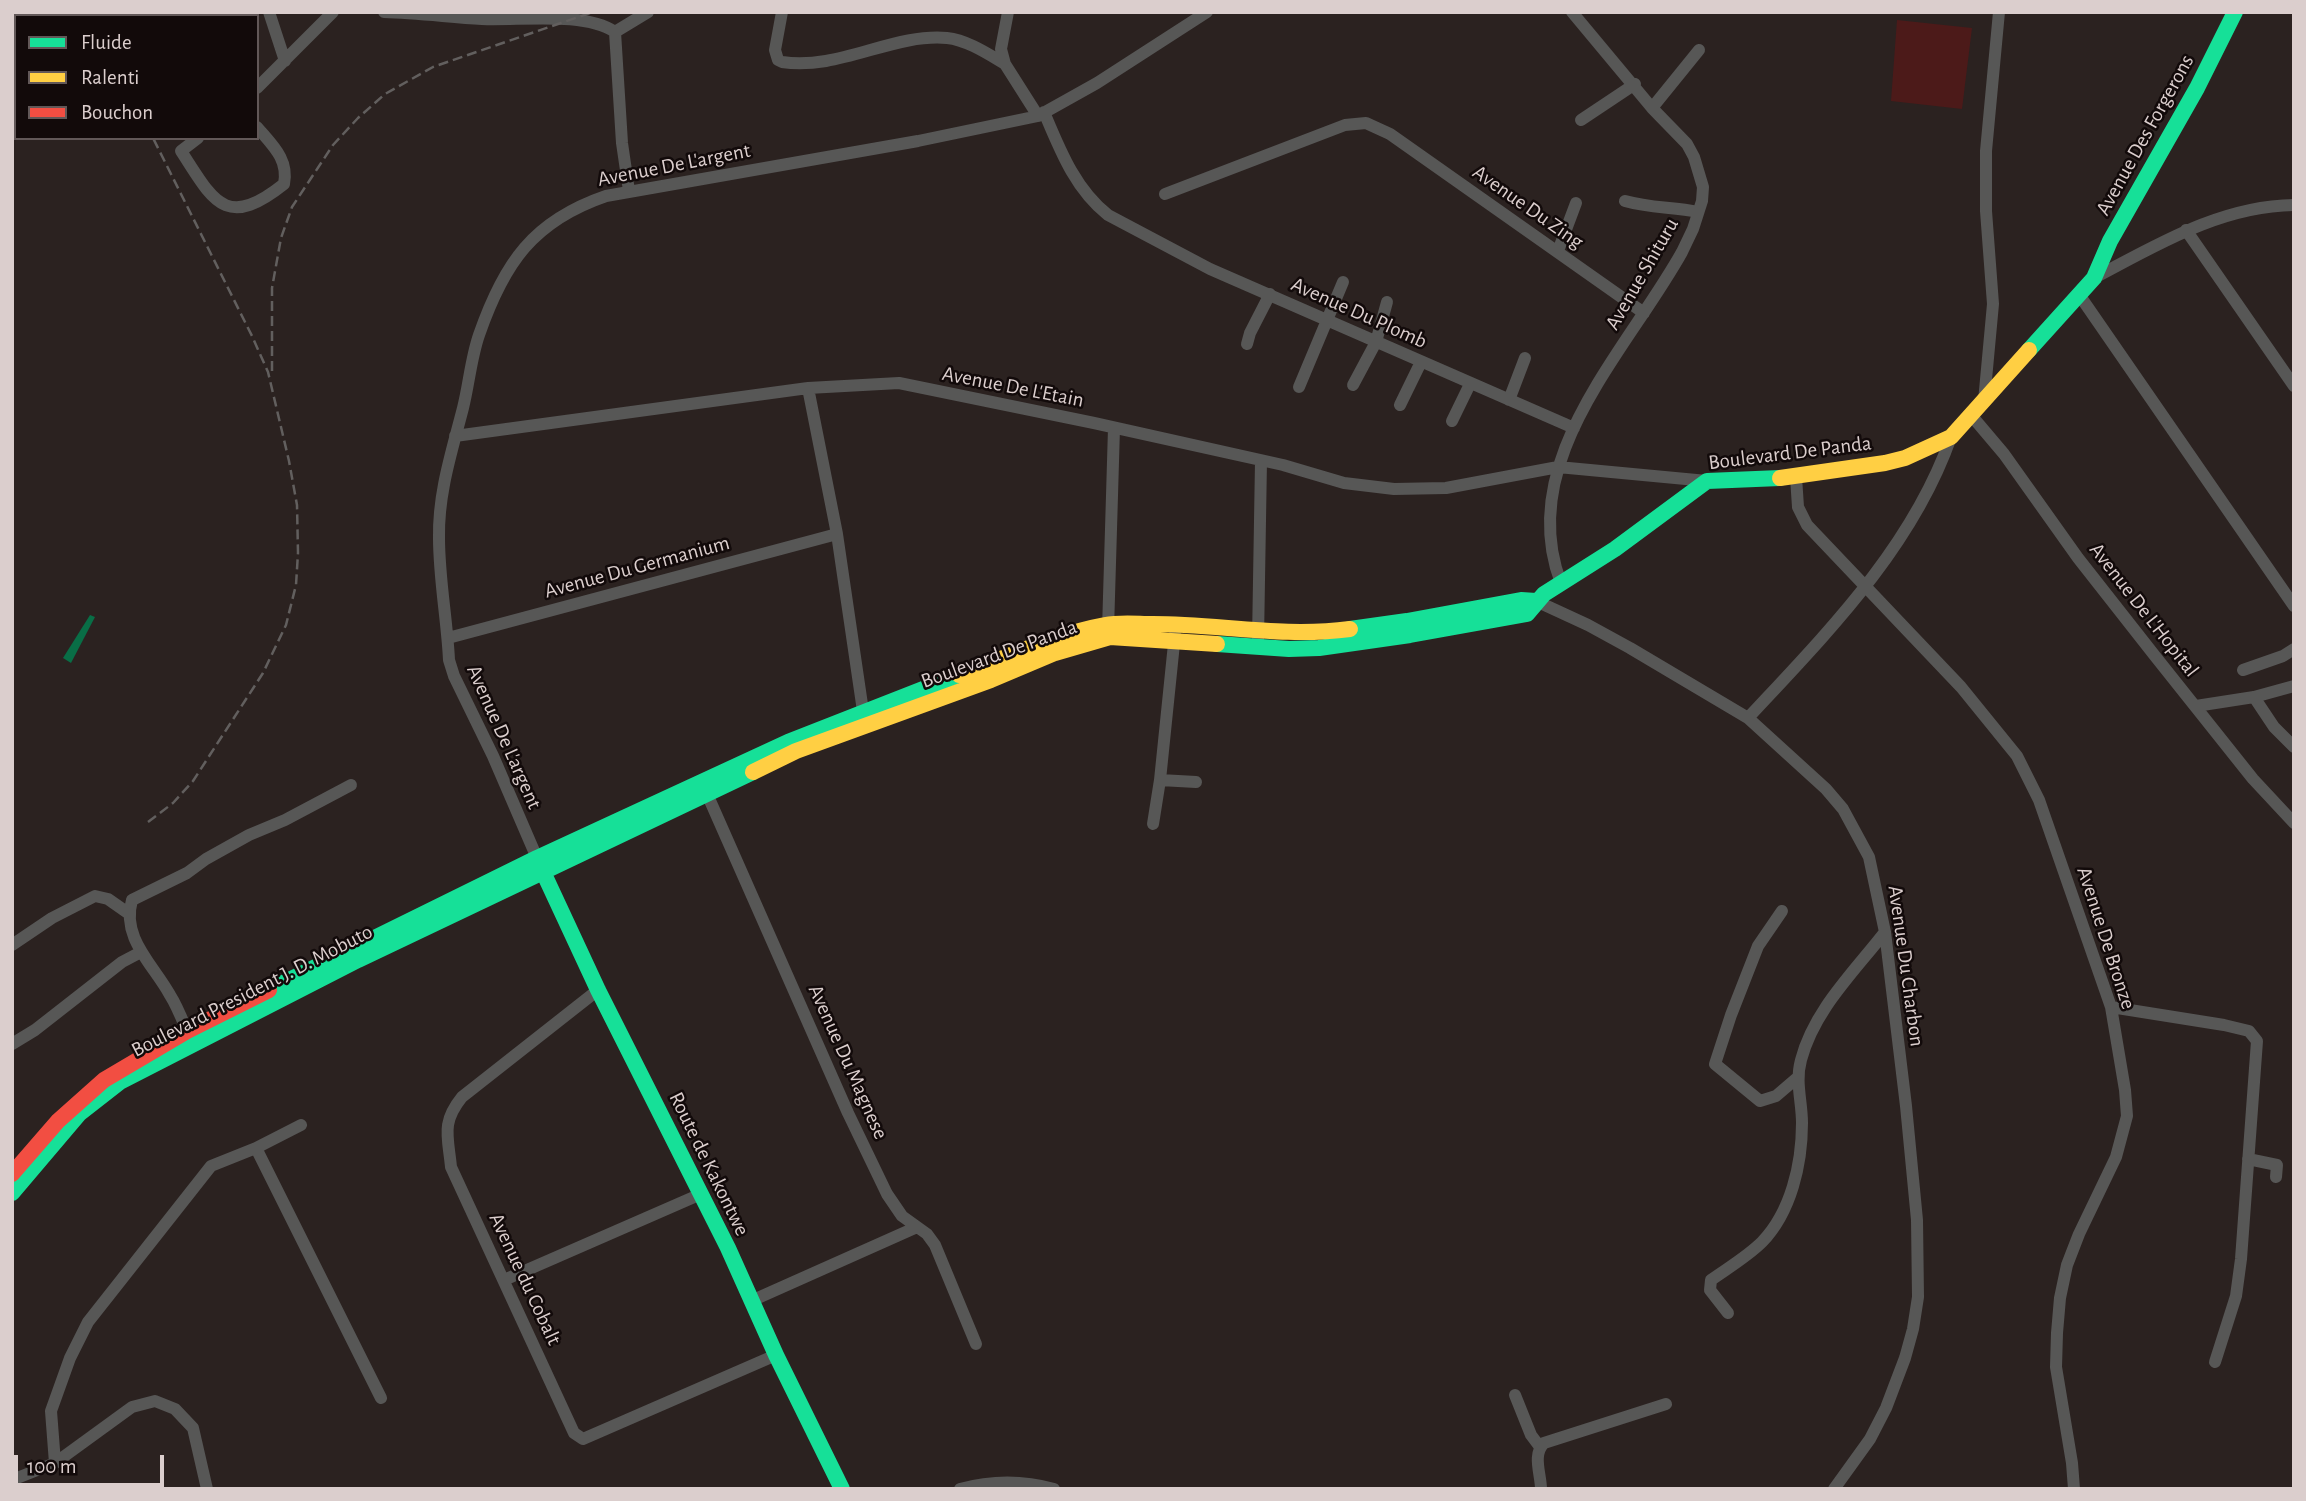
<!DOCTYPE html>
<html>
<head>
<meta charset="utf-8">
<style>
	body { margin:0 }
	#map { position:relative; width:2306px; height:1501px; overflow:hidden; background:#2b2220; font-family:"Alegreya Sans",sans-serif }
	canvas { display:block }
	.frame { position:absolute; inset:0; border:14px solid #dbcecd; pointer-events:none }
	.legend { position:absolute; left:14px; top:14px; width:245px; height:126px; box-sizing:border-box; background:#120a0a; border:2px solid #625858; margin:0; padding:9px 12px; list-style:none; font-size:21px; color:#dbcecd }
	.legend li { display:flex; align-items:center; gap:14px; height:35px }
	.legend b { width:35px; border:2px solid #625858 }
	.scale { position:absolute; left:14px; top:1455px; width:150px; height:32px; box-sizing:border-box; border:4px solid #dbcecd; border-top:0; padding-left:9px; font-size:21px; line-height:24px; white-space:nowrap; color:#dbcecd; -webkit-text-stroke:5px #120a0a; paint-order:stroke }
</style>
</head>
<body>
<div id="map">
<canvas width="2306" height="1501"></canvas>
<div class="frame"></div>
<ul class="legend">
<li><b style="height:9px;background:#16e098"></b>Fluide</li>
<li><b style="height:9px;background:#ffcf43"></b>Ralenti</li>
<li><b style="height:9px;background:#f24e42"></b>Bouchon</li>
</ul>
<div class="scale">100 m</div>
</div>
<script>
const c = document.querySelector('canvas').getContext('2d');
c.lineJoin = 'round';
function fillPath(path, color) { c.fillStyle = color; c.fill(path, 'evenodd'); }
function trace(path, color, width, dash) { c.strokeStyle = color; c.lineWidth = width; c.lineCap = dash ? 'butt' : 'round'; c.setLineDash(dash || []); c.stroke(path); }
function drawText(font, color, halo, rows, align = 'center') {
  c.font = font + ' "Alegreya Sans",sans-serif'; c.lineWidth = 5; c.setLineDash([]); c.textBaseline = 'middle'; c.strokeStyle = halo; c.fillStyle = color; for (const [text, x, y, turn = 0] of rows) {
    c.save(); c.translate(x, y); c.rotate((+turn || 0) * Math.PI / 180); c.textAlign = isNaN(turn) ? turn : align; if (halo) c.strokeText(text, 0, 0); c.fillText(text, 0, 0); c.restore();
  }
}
fillPath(new Path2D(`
	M1897 20 1972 28 1962 109 1891 101Z`), '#4c1a19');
fillPath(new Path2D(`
	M90 615 95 617 71 663 63 658Z`), '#096e46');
trace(new Path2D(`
	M269 12 285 61
	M384 12C417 13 449 17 482 19 518 21 584 11 615 32L622 143 629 191
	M782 12 775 50 778 60 782 62C838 71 893 33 947 38 967 40 988 54 1005 64
	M1008 12 1001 49 1005 64 1038 116
	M615 32 648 12
	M257 88 333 12
	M1652 108 1699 50
	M1044 112C1060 150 1075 189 1108 215L1210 269 1574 428
	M1581 120 1635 84
	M198 138 181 151C213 200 225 231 284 184 289 159 272 145 257 127
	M1165 194 1345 125 1366 123 1390 134 1644 313
	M1625 201C1649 208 1673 207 1698 212
	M2186 230 2294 386
	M1558 251 1576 203
	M2094 278C2157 245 2220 206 2294 205
	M2080 296 2294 606
	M1247 344 1250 333 1270 294
	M1353 385 1376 342 1387 302
	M1299 387 1343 282
	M808 388 837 534 864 718
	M1509 400 1525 358
	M1984 401 1993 304 1986 211V151L1999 12
	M1400 405 1421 362
	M1971 415 2004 454 2078 558 2155 656 2253 779 2294 823
	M1452 421 1470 384
	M455 436 808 388 899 383 1094 423 1283 465 1344 483 1394 489 1446 488 1558 467 1707 481
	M1796 477 1798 507 1807 525 1961 687 2017 756 2039 800 2111 1007 2125 1090 2127 1116 2116 1157 2079 1234 2067 1265 2060 1298 2057 1333 2056 1367 2072 1463 2074 1489
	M1561 583C1514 461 1627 351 1682 252L1693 229 1702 201 1703 187 1694 157 1687 144 1652 108 1572 12
	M1536 601 1588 625 1630 648 1748 718 1826 789 1843 809 1869 857 1885 932 1906 1106 1917 1220 1918 1297 1913 1329 1905 1358 1886 1408 1870 1439 1834 1489
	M1108 630 1114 428
	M448 638 837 534
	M1258 640 1261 461
	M2243 670 2283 656 2294 649
	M2254 697 2274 727 2294 747
	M2196 706 2254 697 2294 686
	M1748 718C1827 633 1912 548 1951 437
	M1160 780 1196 782
	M704 787 848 1113 887 1194 902 1216 927 1234 935 1245 976 1344
	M1153 824 1160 780 1175 634
	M537 858 493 756 454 676 449 660C447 619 439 579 439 538 438 493 452 451 463 408 469 384 471 358 479 335 504 263 533 221 606 196L918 141 1038 116 1097 83 1207 12
	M1782 911 1758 946 1731 1015 1715 1064 1760 1101 1776 1096 1797 1078
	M12 945 52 918 95 896 108 899 128 913
	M598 990 462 1097C441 1123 448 1136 451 1167L574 1433 583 1439 776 1355
	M2111 1007 2224 1025 2249 1031 2257 1041 2241 1259 2236 1296 2215 1362
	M187 1031C182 1019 177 1006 170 995 153 964 121 938 132 900L187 873 206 859 249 835 285 820 351 785
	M12 1044 35 1030 122 962 141 952
	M256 1148 381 1398
	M2248 1159 2277 1165 2276 1177
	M504 1280 701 1194
	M751 1301 917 1227
	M1728 1313 1710 1290 1711 1280C1728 1268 1748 1256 1762 1242 1791 1212 1802 1164 1802 1123 1802 1101 1795 1082 1801 1060 1814 1010 1854 972 1885 932
	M1515 1395 1531 1435 1540 1447
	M55 1463 51 1411 70 1358 88 1322 211 1166 256 1148 301 1125
	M12 1480 55 1463 132 1407 155 1401 175 1409 193 1428 207 1489
	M960 1489C993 1480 1022 1480 1054 1489
	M1541 1489C1541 1474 1532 1455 1544 1443L1666 1404`), '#575756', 12);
trace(new Path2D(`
	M2029 350 2094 278 2110 241 2197 88 2235 12
	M1350 629 1407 621 1521 600 1536 601
	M1217 644 1289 649 1319 648 1410 635 1527 614 1544 594 1615 549 1707 481 1780 478
	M538 861 598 990 728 1248 776 1355 842 1489
	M269 990 537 858 788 742 959 675
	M12 1193 79 1114 120 1082 358 960 753 772`), '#16e098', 16);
trace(new Path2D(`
	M1780 478 1885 463 1905 458 1951 437 2029 350
	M959 675C1007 658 1055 634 1105 625 1120 622 1138 624 1153 624 1220 624 1282 638 1350 629
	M753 772 796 751 991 680 1055 653 1110 637 1217 644`), '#ffcf43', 16);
trace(new Path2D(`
	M12 1174 58 1121 104 1080 187 1031 269 990`), '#f24e42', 16);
trace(new Path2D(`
	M91 12 93 16
	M272 371V288L281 238 292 207 333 145 358 118 385 94 433 67 593 12
	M148 822 173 803 193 781 263 673 286 625 296 585 298 553 297 505 289 461 268 372 252 336 153 138`), '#625f5e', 2.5, [10, 5]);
drawText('21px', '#dbcecd', '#120a0a', [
	["Avenue Des Forgerons",2145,135,-61],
	["Avenue De L'argent",674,165,-11],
	["Avenue Du Zing",1528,207,35],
	["Avenue Shituru",1642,274,-60],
	["Avenue Du Plomb",1359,313,24],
	["Avenue De L'Etain",1013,387,11],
	["Boulevard De Panda",1790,453,-7],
	["Avenue Du Germanium",637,567,-15],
	["Avenue De L'Hopital",2144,610,52],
	["Boulevard De Panda",999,654,-20],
	["Avenue De L'argent",504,737,66],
	["Avenue De Bronze",2106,938,72],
	["Avenue Du Charbon",1906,966,82],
	["Boulevard President J. D. Mobuto",252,991,-27],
	["Avenue Du Magnese",848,1062,66],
	["Route de Kakontwe",709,1164,64],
	["Avenue du Cobalt",525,1279,65]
]);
</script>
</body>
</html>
